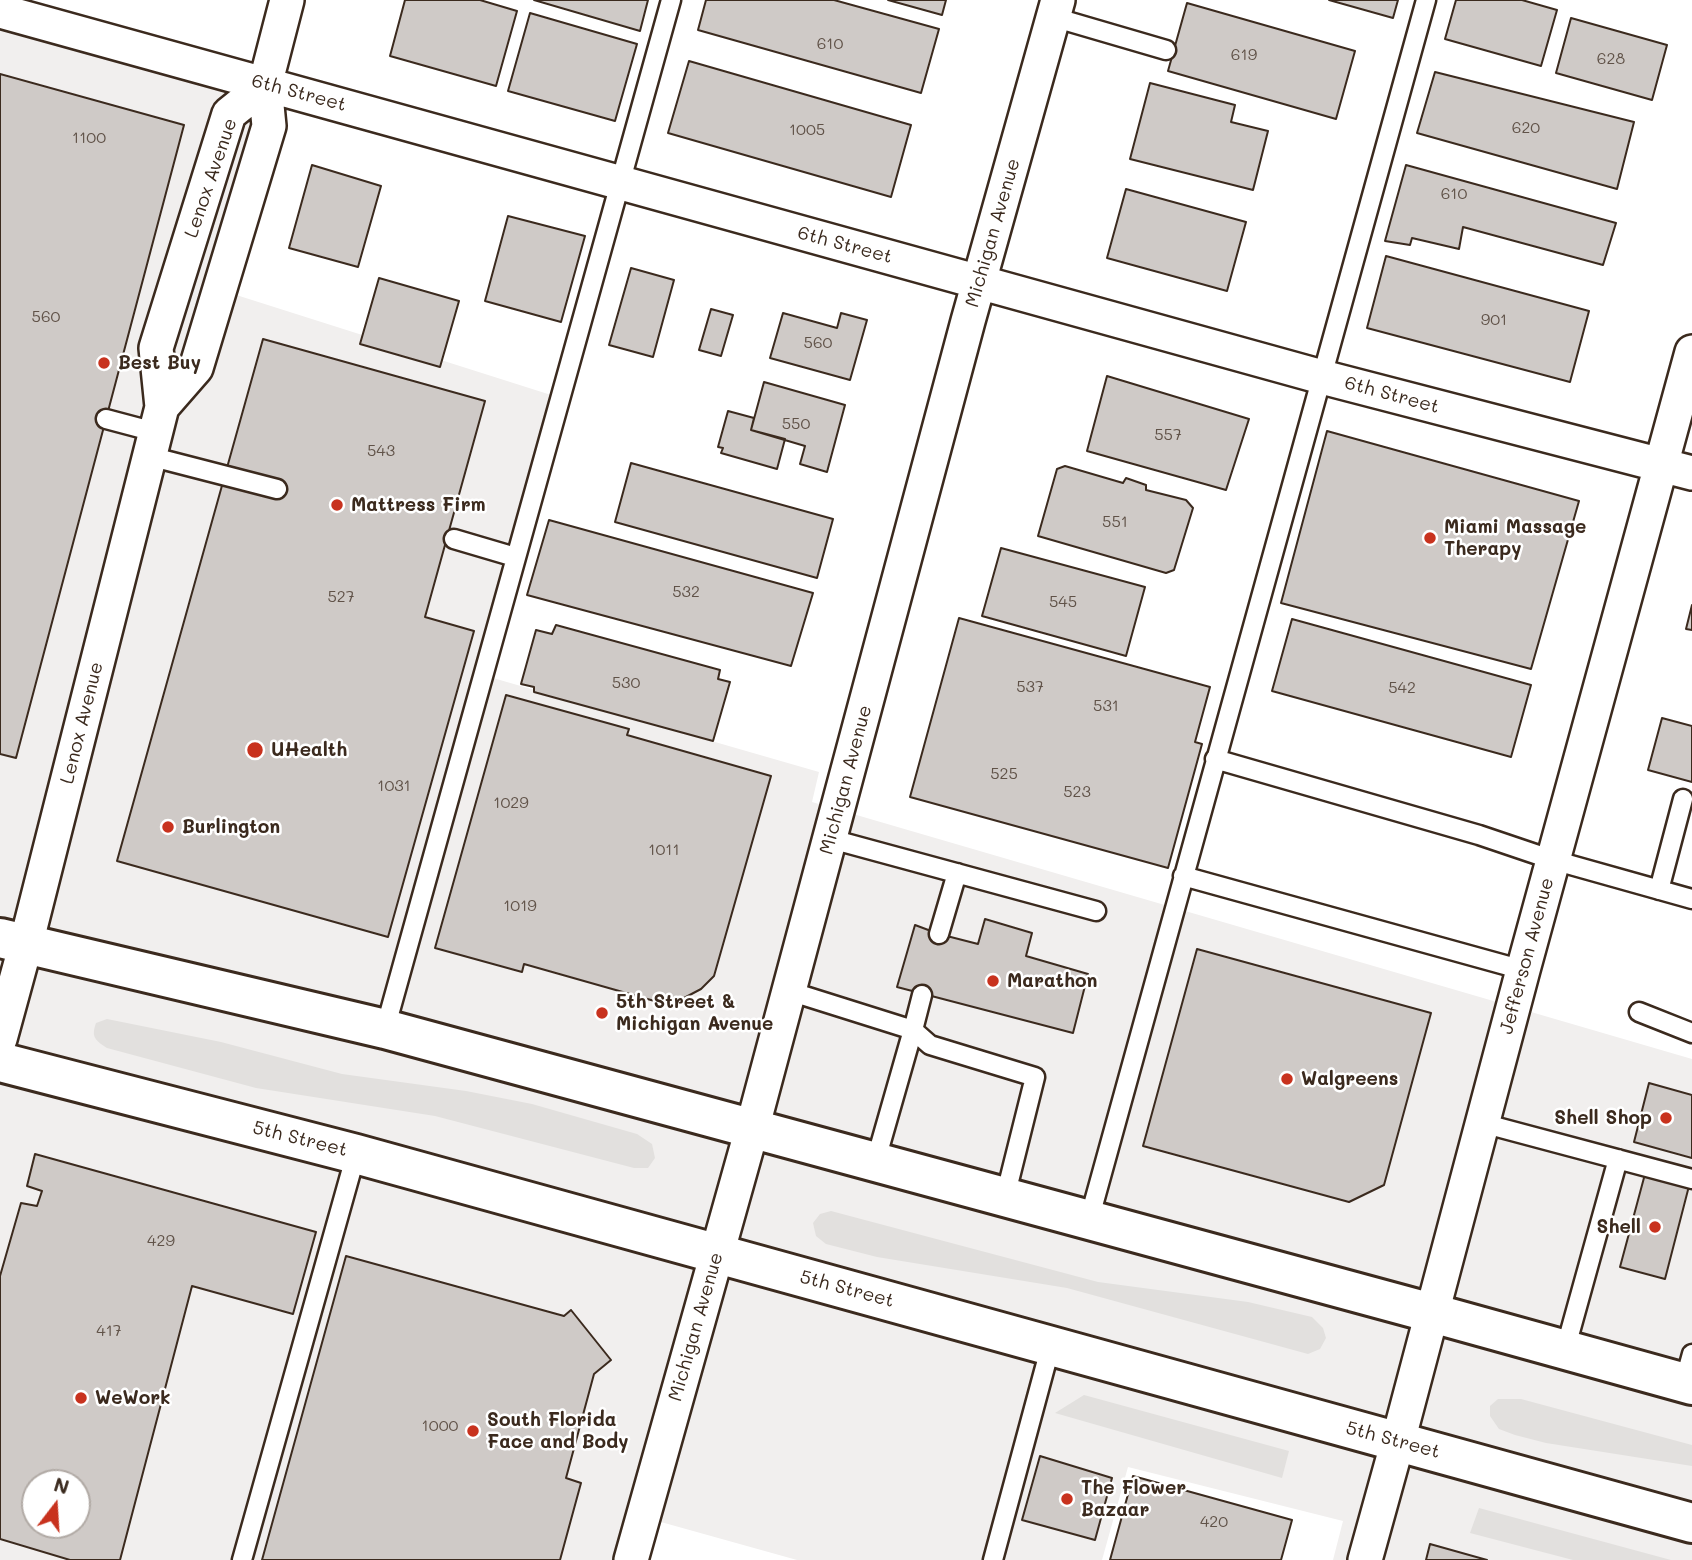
<!DOCTYPE html>
<html>
<head>
<meta charset="utf-8">
<style>
	body { margin:0 }
	#map { position:relative; width:1692px; height:1560px; overflow:hidden; background:#fff; font-family:Mali,sans-serif }
	canvas { display:block }
	.north { position:absolute; left:21px; top:1469px; width:70px; height:70px; box-sizing:border-box; background:#fff; border:2px solid #b1aaa5; border-radius:50%; rotate:17deg; font-size:19px; font-weight:700; line-height:28px; text-align:center; color:#3b2a1e }
	.north::after { content:''; display:block; margin:auto; width:24px; height:32px; background:#c8321e; clip-path:polygon(50% 0,100% 100%,50% 72%,0 100%) }
</style>
</head>
<body>
<div id="map">
<canvas width="1692" height="1560"></canvas>
<div class="north">N</div>
</div>
<script>
const c = document.querySelector('canvas').getContext('2d');
c.lineJoin = 'round';
function fillPath(path, color) { c.fillStyle = color; c.fill(path, 'evenodd'); }
function trace(path, color, width, dash) { c.strokeStyle = color; c.lineWidth = width; c.lineCap = dash ? 'butt' : 'round'; c.setLineDash(dash || []); c.stroke(path); }
function drawText(font, color, halo, rows, align = 'center') {
  c.font = font + ' Mali,sans-serif'; c.lineWidth = 5; c.setLineDash([]); c.textBaseline = 'middle'; c.strokeStyle = halo; c.fillStyle = color; for (const [text, x, y, turn = 0] of rows) {
    c.save(); c.translate(x, y); c.rotate((+turn || 0) * Math.PI / 180); c.textAlign = isNaN(turn) ? turn : align; if (halo) c.strokeText(text, 0, 0); c.fillText(text, 0, 0); c.restore();
  }
}
fillPath(new Path2D(`
	M0 31 288 104 230 293 570 401 493 678 819 772 812 802 1692 1059V1560H1333L1343 1521 1128 1467 1102 1560H797L643 1517 631 1560H0ZM35 1483H77V1525H35Z`), '#f1efee');
fillPath(new Path2D(`
	M107 1019 221 1042 342 1074 466 1091 532 1104 637 1134 652 1144 655 1158 648 1168H634L435 1116 256 1088 107 1048C95 1040 91 1037 96 1023Z
	M831 1211 1098 1282 1248 1302 1312 1317 1323 1328 1326 1338 1320 1349 1308 1354 1067 1288 877 1257 826 1244 816 1236 813 1223 820 1214Z
	M1084 1395 1289 1451 1282 1478 1055 1413Z
	M1498 1399H1521L1692 1445V1466L1546 1443 1515 1435 1499 1429 1490 1416V1406Z
	M1479 1508 1671 1560H1573L1470 1533Z`), '#e2e0de');
const building = new Path2D(`
	M405 0H480L517 11 496 86 390 56Z
	M534 0H648L640 31Z
	M706 0H834L939 29 921 93 698 30Z
	M888 0H946L942 15Z
	M1329 0H1398L1393 18Z
	M1456 0H1522L1557 10 1541 66 1445 39Z
	M1187 3 1355 51 1336 119 1168 71Z
	M530 13 637 44 615 121 508 91Z
	M1571 18 1667 45 1652 100 1556 73Z
	M689 61 911 125 891 197 668 133Z
	M1435 72 1634 122 1617 189 1417 133Z
	M0 74 184 125 16 758 0 754Z
	M1150 83 1235 105 1231 122 1268 131 1253 190 1130 159Z
	M312 165 381 186 358 267 289 248Z
	M1406 165 1616 223 1603 265 1463 227 1459 249 1412 238 1410 245 1385 241Z
	M1126 189 1246 222 1227 291 1107 258Z
	M508 216 585 236 561 322 485 301Z
	M1386 256 1589 311 1570 382 1367 328Z
	M631 268 674 280 653 357 609 345Z
	M379 278 459 301 440 367 360 344Z
	M711 309 733 315 721 356 699 350Z
	M783 313 837 328 841 313 867 320 850 380 770 358Z
	M263 339 485 401 425 617 474 631 388 937 117 861Z
	M1107 376 1249 419 1226 490 1087 451Z
	M764 382 845 405 827 472 800 464 805 446 751 430Z
	M728 411 754 418 751 430 785 439 777 469 721 453 723 448 718 447Z
	M1327 431 1579 501 1531 669 1281 603Z
	M631 463 833 519 817 578 615 522Z
	M1065 466 1123 483 1126 478 1146 485V490L1186 500 1193 508 1174 570 1166 573 1038 536 1057 469Z
	M549 520 813 593 791 666 527 595Z
	M1001 548 1145 587 1126 656 982 616Z
	M1692 605V630L1686 629Z
	M959 618 1210 687 1195 742 1202 744 1168 868 910 797Z
	M1292 619 1531 685 1511 757 1272 691Z
	M556 625 720 670 718 679 730 682 713 741 534 692V687L521 684 536 630 552 634Z
	M506 695 629 729 627 735 771 776 714 976 701 989 684 998 658 1002 524 964 522 972 435 948Z
	M1662 718 1692 726V782L1648 770Z
	M985 919 1032 933 1026 956 1088 974 1073 1033 897 987 915 925 939 934 978 944Z
	M1197 949 1431 1013 1384 1185 1349 1202 1143 1146Z
	M1649 1083 1692 1095V1158L1634 1142Z
	M35 1154 316 1232 293 1314 192 1286 120 1560H70L0 1539V1276L21 1203 37 1206 42 1191 27 1186ZM35 1483H77V1525H35Z
	M1645 1174 1689 1186 1665 1279 1620 1267Z
	M346 1256 564 1316 571 1310 611 1360 594 1374 566 1478 581 1483 560 1560H262Z
	M1040 1456 1112 1478 1095 1540 1022 1520Z
	M1133 1476 1292 1520 1281 1560H1110Z
	M1430 1544 1487 1560H1426Z`);
fillPath(building, '#cfcac7');
trace(building, '#3b2a1e', 2);
const service = new Path2D(`
	M1053 17 1166 50
	M106 419 155 432
	M149 456 277 489
	M454 539 515 557
	M1215 759 1479 835 1553 860 1692 899
	M831 839 1096 911
	M1183 876 1523 970
	M1659 890 1683 799
	M939 934 957 873
	M789 991 913 1030 922 995
	M1639 1012 1692 1033
	M385 1029 671 0
	M1482 1123 1692 1179
	M875 1163 913 1030 930 1045 1035 1077 1005 1197
	M1089 1220 1426 0
	M1565 1350 1618 1159
	M1684 1383 1692 1354
	M242 1560 356 1154
	M993 1560 1051 1345`);
const minor = new Path2D(`
	M0 11 1322 377 1692 473
	M162 407 196 368 269 126 265 85 287 0
	M0 1039 26 944 162 407 156 348 229 114 265 85
	M631 1560 752 1129 968 321 1058 0
	M1365 1560 1398 1441 1523 970 1692 352`);
const primary = new Path2D(`
	M0 938 385 1029 1432 1313 1692 1385
	M0 1062 356 1154 1692 1523`);
trace(service, '#3b2a1e', 23);
trace(minor, '#3b2a1e', 38);
trace(primary, '#3b2a1e', 44);
trace(service, '#fff', 18);
trace(minor, '#fff', 33);
trace(primary, '#fff', 38);
for (const [x, y, r, color] of [
	[104,363,7,"#c8321e"],
	[337,505,7,"#c8321e"],
	[1430,538,7,"#c8321e"],
	[255,750,9,"#c8321e"],
	[168,827,7,"#c8321e"],
	[993,981,7,"#c8321e"],
	[602,1013,7,"#c8321e"],
	[1287,1079,7,"#c8321e"],
	[1666,1118,7,"#c8321e"],
	[1655,1227,7,"#c8321e"],
	[81,1398,7,"#c8321e"],
	[473,1431,7,"#c8321e"],
	[1067,1499,7,"#c8321e"]
]) { const dot = new Path2D(); dot.arc(x, y, r, 0, 2 * Math.PI); c.fillStyle = color; c.fill(dot); trace(dot, '#fff', 2.5); }
drawText('16px', '#605248', null, [
	["610",830,44],
	["619",1244,55],
	["628",1611,59],
	["620",1526,128],
	["1005",807,130],
	["1100",89,138],
	["610",1454,194],
	["560",46,317],
	["901",1494,320],
	["560",818,343],
	["550",796,424],
	["557",1168,435],
	["543",381,451],
	["551",1115,522],
	["532",686,592],
	["527",341,597],
	["545",1063,602],
	["530",626,683],
	["537",1030,687],
	["542",1402,688],
	["531",1106,706],
	["525",1004,774],
	["1031",394,786],
	["523",1077,792],
	["1029",511,803],
	["1011",664,850],
	["1019",520,906],
	["429",161,1241],
	["417",109,1331],
	["1000",440,1426],
	["420",1214,1522]
]);
drawText('19px', '#3b2a1e', '#fff', [
	["6th Street",299,93,15],
	["Lenox Avenue",211,178,-71],
	["Michigan Avenue",993,233,-74],
	["6th Street",845,245,15],
	["6th Street",1392,395,15],
	["Lenox Avenue",82,723,-76],
	["Michigan Avenue",846,780,-75],
	["Jefferson Avenue",1527,956,-75],
	["5th Street",300,1139,14],
	["5th Street",847,1289,15],
	["Michigan Avenue",696,1327,-74],
	["5th Street",1393,1440,15]
]);
drawText('bold 19px', '#3b2a1e', '#fff', [
	["Best Buy",118,363],
	["Mattress Firm",351,505],
	["Miami Massage",1444,527],
	["Therapy",1444,549],
	["UHealth",271,750],
	["Burlington",182,827],
	["Marathon",1007,981],
	["5th Street &",616,1002],
	["Michigan Avenue",616,1024],
	["Walgreens",1301,1079],
	["Shell Shop",1652,1118,"right"],
	["Shell",1641,1227,"right"],
	["WeWork",95,1398],
	["South Florida",487,1420],
	["Face and Body",487,1442],
	["The Flower",1081,1488],
	["Bazaar",1081,1510]
], 'left');
</script>
</body>
</html>
